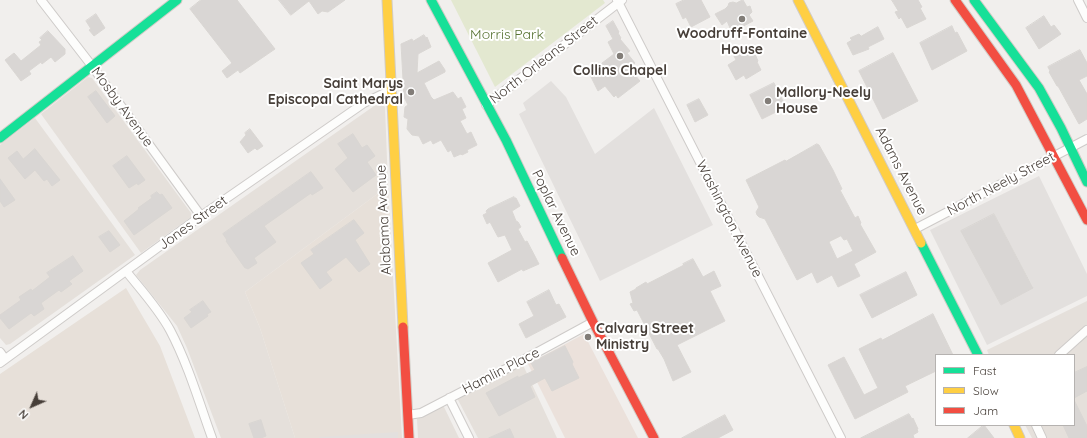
<!DOCTYPE html>
<html>
<head>
<meta charset="utf-8">
<style>
	body { margin:0 }
	#map { position:relative; width:1087px; height:438px; overflow:hidden; background:#f1efed; font-family:Quicksand,sans-serif }
	canvas { display:block }
	.legend { position:absolute; left:935px; top:354px; width:140px; height:72px; box-sizing:border-box; background:#fff; border:1px solid #b5b2b0; margin:0; padding:5px 7px; list-style:none; font-size:12px; color:#473f39 }
	.legend li { display:flex; align-items:center; gap:8px; height:20px }
	.legend b { width:20px; border:1px solid #b5b2b0 }
	.north { position:absolute; left:12px; top:386px; width:40px; height:40px; -webkit-text-stroke:3px #fff; paint-order:stroke; rotate:225deg; font-size:11px; font-weight:700; line-height:16px; text-align:center; color:#473f39 }
	.north::after { content:''; display:block; margin:auto; width:14px; height:18px; background:#473f39; clip-path:polygon(50% 0,100% 100%,50% 72%,0 100%) }
</style>
</head>
<body>
<div id="map">
<canvas width="1087" height="438"></canvas>
<ul class="legend">
<li><b style="height:5px;background:#16e098"></b>Fast</li>
<li><b style="height:5px;background:#ffcf43"></b>Slow</li>
<li><b style="height:5px;background:#f24e42"></b>Jam</li>
</ul>
<div class="north">N</div>
</div>
<script>
const c = document.querySelector('canvas').getContext('2d');
c.lineJoin = 'round';
function fillPath(path, color) { c.fillStyle = color; c.fill(path, 'evenodd'); }
function trace(path, color, width, dash) { c.strokeStyle = color; c.lineWidth = width; c.lineCap = dash ? 'butt' : 'round'; c.setLineDash(dash || []); c.stroke(path); }
function drawText(font, color, halo, rows, align = 'center') {
  c.font = font + ' Quicksand,sans-serif'; c.lineWidth = 4; c.setLineDash([]); c.textBaseline = 'middle'; c.strokeStyle = halo; c.fillStyle = color; for (const [text, x, y, turn = 0] of rows) {
    c.save(); c.translate(x, y); c.rotate((+turn || 0) * Math.PI / 180); c.textAlign = isNaN(turn) ? turn : align; if (halo) c.strokeText(text, 0, 0); c.fillText(text, 0, 0); c.restore();
  }
}
fillPath(new Path2D(`
	M88 77 92 78 191 213V217L141 253 41 114Z
	M381 104 385 107 388 186 245 292 260 328 295 438H221L187 348 177 326 136 275 140 270 374 106Z
	M35 118 135 255 10 344 6 345 0 338V145Z
	M1087 301V438H1032L1025 425H1074V355H989L987 350Z
	M523 365 557 438H478L457 398Z
	M442 406 444 407 459 438H418L417 419Z`), '#e5e0db');
fillPath(new Path2D(`
	M584 334 638 438H565L528 364Z`), '#ebe1db');
fillPath(new Path2D(`
	M388 186 402 438H295L260 328 245 292Z
	M126 288 160 346 195 438H0V374Z`), '#e7e0d9');
fillPath(new Path2D(`
	M451 0H603L605 3 495 87Z`), '#e3e8d0');
fillPath(new Path2D(`
	M551 81 566 97 595 154 654 108 713 225 600 281 519 114 526 110 523 103Z
	M1039 176 1087 274V296L987 345 930 230ZM994 214 1033 287 1001 305 962 231Z
	M398 432V438H319V437Z`), '#e3e0de');
const building = new Path2D(`
	M201 0H237L275 49 240 73 238 70 227 78 222 71 232 63 190 9Z
	M279 0H345L328 12 322 11 318 14 309 1 291 15Z
	M684 0H701L710 17 691 27 686 17 683 19 676 4Z
	M743 0 747 7 750 6 752 12 749 15 753 21 736 30 734 26 730 28 727 21 722 25 715 14 725 9 728 6 729 3 733 2 736 3Z
	M892 0H918L922 7 920 8 926 19 907 28 901 17 899 19 895 12 898 11Z
	M96 14 105 28 94 36 89 30 91 29 86 21Z
	M1044 16 1051 27 1054 25 1061 34 1039 49 1026 28Z
	M613 21 619 32 618 33 621 38 620 39 630 51 627 53 635 63 629 68 640 81 618 98 616 95 614 97 605 86 598 91 589 73 614 54 608 42 613 39 606 26Z
	M952 26 955 33 957 32 967 51 932 70 920 43Z
	M878 27 884 39 868 47 869 49 853 55 847 43 852 40 850 38 859 34 861 36Z
	M48 31 65 49V54L55 62 51 57 42 64 41 62 29 71 31 74 21 81 5 60 14 53 15 54 21 61 41 45 39 42 42 40 40 38Z
	M424 35 426 38 427 37 431 47 418 54 417 73 439 61 445 70V72L424 83 431 97 434 100 453 92 458 99 461 97 466 107 462 109 466 118 460 121 467 134 471 132 477 145 467 150 468 152 462 155 461 154 454 157 451 150 448 152 441 140 433 144 431 140 423 144 419 136 412 135 407 129 408 119 404 117 405 107 408 105 404 97 401 44 412 39 413 41Z
	M745 50 749 57 755 54 758 61 757 62 761 70 746 79 744 75 736 80 728 65 736 60 734 56Z
	M1080 50 1087 63V76L1079 80 1087 94V119L1079 124 1058 86H1057L1049 72 1050 71 1048 67Z
	M893 53 918 101 883 119 859 71Z
	M774 83 786 107 762 119 750 95Z
	M96 91 115 116 107 123 88 97Z
	M699 99 708 115 695 122 687 105Z
	M250 129 263 146 257 150 255 148 248 153 240 142 246 135 245 133Z
	M353 134 362 148 367 145 375 156 367 162 376 175 353 192 335 169 348 158 338 144Z
	M817 144 819 145 833 170 842 189 840 190 855 218 858 216 861 223 860 224 876 252 854 264 860 276 838 287 832 275 817 283 812 272 797 280 765 219 759 217 757 215 756 212 759 207 746 180 785 160 786 161ZM841 236 844 240 847 239 853 251 837 259 829 242Z
	M35 149 60 180 52 186 47 179 44 181 35 170 25 179 8 158 17 151 23 159Z
	M127 156 145 180 138 185 137 183 129 188 113 166Z
	M311 172 323 188 312 195 311 193 264 226 276 242 254 258 257 263 248 269 246 268H245L226 241 227 240 223 234Z
	M0 179 15 200 4 207 0 201Z
	M157 192 160 195 162 194 172 208 134 235 124 221 139 209 138 208 152 198 151 196Z
	M514 197V198H516L520 206 512 211 516 221 518 222 521 227 518 229 525 242 527 241 539 264 523 271 522 269 498 282 488 263 512 250 505 235 498 237 490 222 487 224 483 215 487 213 486 211 488 209Z
	M994 214 1033 288 1001 305 961 231Z
	M354 220 364 233 355 240 370 264 359 272 346 257 326 272 332 280 320 289 301 263 314 254 311 250Z
	M109 231 120 245 110 252 99 237Z
	M73 256 83 271 69 281 72 284 61 292 59 290 41 303 44 309 34 316 31 313 9 329 0 318V315L21 300 19 297 31 289 32 291 50 277 47 273Z
	M693 259 703 277 714 271 721 286 710 291 725 321 677 345 691 372 673 381 664 359 658 349H657L637 310 634 311 630 304 633 303 630 292 636 289V288L646 282 647 284 684 265 683 264Z
	M906 272 917 295 872 318 860 295Z
	M549 290 556 305 559 304 566 317 526 338 519 324 534 316 527 302Z
	M203 301 211 312 207 314 208 316 191 328 184 318 192 312 190 310Z
	M933 314 953 355H936V371L905 386 908 392 855 419 828 365 844 357 864 395 878 388 859 349 881 338 882 340Z
	M565 346 573 362 572 364 579 378 552 391 545 378 530 386 535 397 499 416 486 393 518 376V378L535 370 531 363Z
	M1087 367V391L1074 398V373Z
	M1074 400 1087 426V438H1069L1063 425H1074Z
	M909 414 912 419 913 418 918 429H917L918 432 913 435 914 438H861Z
	M725 415 733 430 718 438H682Z
	M261 420 266 436 261 438H254L249 424Z
	M984 425 994 438H968Z
	M510 429 514 438H489Z`);
fillPath(building, '#d9d6d4');
trace(building, '#d9d6d3', 1);
const street = new Path2D(`
	M41 0 92 66 201 216
	M617 0 841 438
	M1078 0 1087 18
	M486 105 622 0
	M915 229 1087 139
	M126 271C141 290 158 308 170 330 188 364 199 402 212 438
	M0 352 5 359
	M1059 355 1087 330
	M0 363 201 216 364 103 391 90
	M449 398 469 438
	M408 415 421 413 523 360 593 322
	M1036 425 1042 438`);
const fast = new Path2D(`
	M431 0 506 140 562 258
	M974 0 1039 88 1061 128 1087 182
	M0 138 177 0
	M921 243 978 355`);
const slow = new Path2D(`
	M387 0 403 327
	M798 0 921 243
	M1014 425 1020 438`);
const jam = new Path2D(`
	M955 0 1016 85 1087 220
	M562 258 593 322 654 438
	M403 327 409 438`);
trace(street, '#cecbc9', 10);
trace(fast, '#d1ccc6', 11);
trace(slow, '#d1ccc6', 11);
trace(jam, '#d1ccc6', 11);
trace(street, '#fdfdfc', 8);
trace(fast, '#16e098', 9);
trace(slow, '#ffcf43', 9);
trace(jam, '#f24e42', 9);
for (const [x, y, r, color] of [
	[742,19,4,"#827d78"],
	[620,56,4,"#827d78"],
	[411,92,4,"#827d78"],
	[768,101,4,"#827d78"],
	[588,337,4,"#827d78"]
]) { const dot = new Path2D(); dot.arc(x, y, r, 0, 2 * Math.PI); c.fillStyle = color; c.fill(dot); trace(dot, '#fff', 1.5); }
drawText('bold 14px', '#473f39', '#fff', [
	["Woodruff-Fontaine",742,34],
	["House",742,50],
	["Collins Chapel",620,71],
	["Saint Marys",403,84,"right"],
	["Episcopal Cathedral",403,100,"right"],
	["Mallory-Neely",776,93,"left"],
	["House",776,109,"left"],
	["Calvary Street",596,329,"left"],
	["Ministry",596,345,"left"]
]);
drawText('14px', '#587333', '#fff', [
	["Morris Park",507,35]
]);
drawText('14px', '#473f39', '#fff', [
	["North Orleans Street",544,60,-38],
	["Mosby Avenue",122,107,54],
	["Adams Avenue",901,171,63],
	["North Neely Street",1001,184,-28],
	["Poplar Avenue",556,213,64],
	["Washington Avenue",729,219,63],
	["Alabama Avenue",384,220,-93],
	["Jones Street",193,223,-36],
	["Hamlin Place",501,371,-27]
]);
</script>
</body>
</html>
